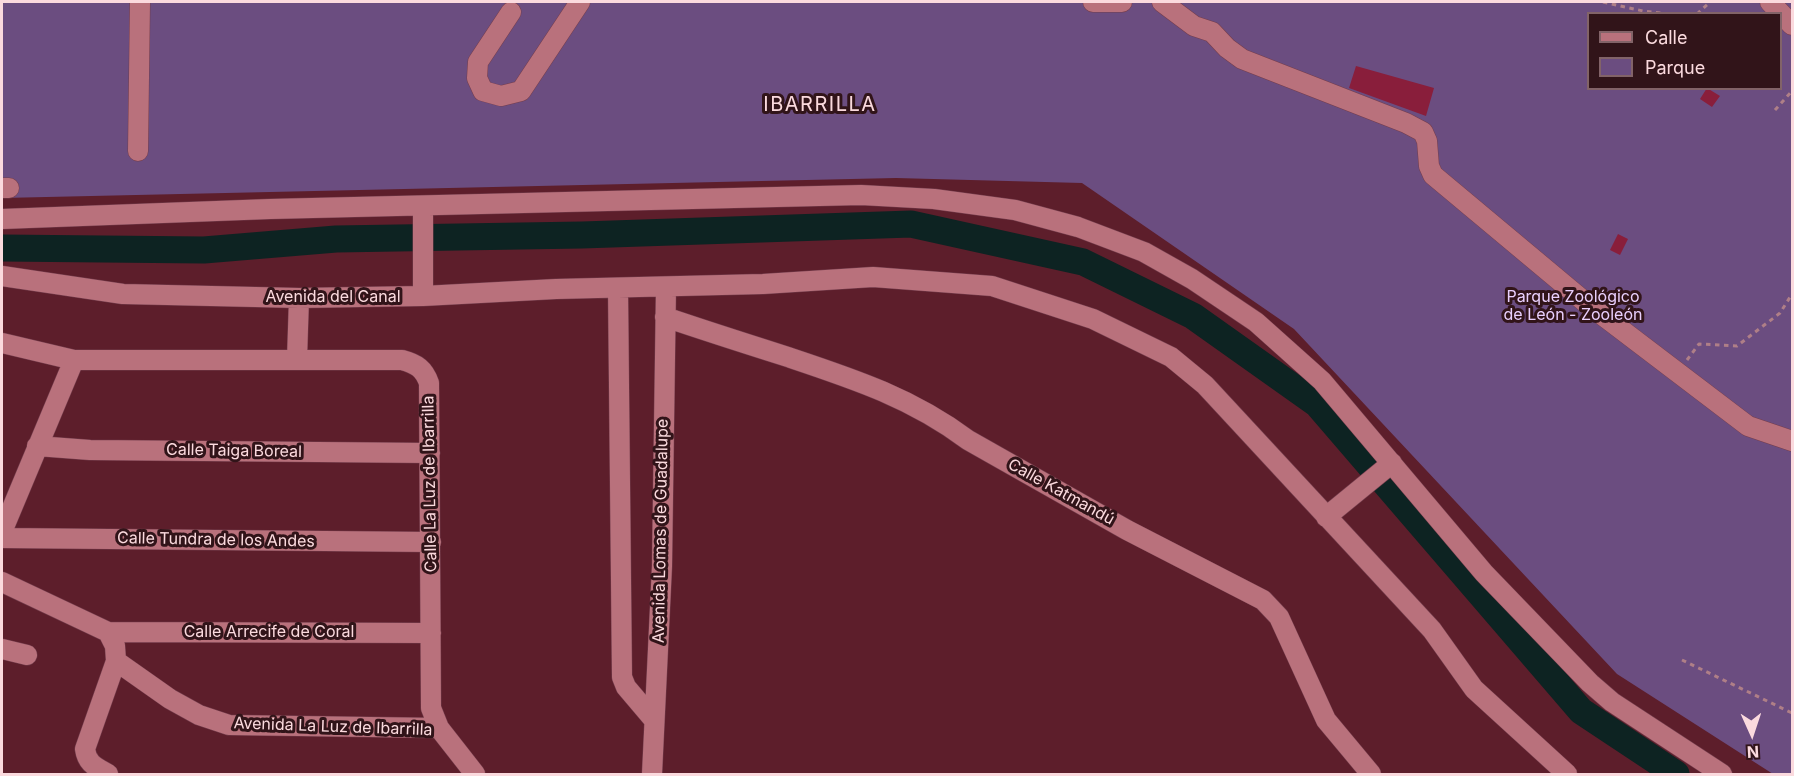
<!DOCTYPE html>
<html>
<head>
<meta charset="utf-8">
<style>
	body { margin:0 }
	#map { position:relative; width:1794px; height:776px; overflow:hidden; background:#5d1e2b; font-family:Inter,sans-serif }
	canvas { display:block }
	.frame { position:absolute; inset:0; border:3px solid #fbdade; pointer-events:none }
	.legend { position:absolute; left:1587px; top:12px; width:195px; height:78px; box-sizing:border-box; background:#311419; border:2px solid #826368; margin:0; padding:8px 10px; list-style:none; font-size:18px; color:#fbdade }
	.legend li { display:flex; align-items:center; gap:12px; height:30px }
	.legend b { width:30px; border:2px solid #826368 }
	.north { position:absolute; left:1722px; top:704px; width:60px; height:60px; -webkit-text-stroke:4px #311419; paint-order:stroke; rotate:177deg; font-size:16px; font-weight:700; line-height:24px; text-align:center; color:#fbdade }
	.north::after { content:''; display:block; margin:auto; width:21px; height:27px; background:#fbdade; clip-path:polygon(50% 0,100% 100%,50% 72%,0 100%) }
</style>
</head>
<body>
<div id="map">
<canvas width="1794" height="776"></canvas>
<div class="frame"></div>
<ul class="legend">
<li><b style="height:8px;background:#b9717c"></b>Calle</li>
<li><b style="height:16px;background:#6b4d80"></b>Parque</li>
</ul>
<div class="north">N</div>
</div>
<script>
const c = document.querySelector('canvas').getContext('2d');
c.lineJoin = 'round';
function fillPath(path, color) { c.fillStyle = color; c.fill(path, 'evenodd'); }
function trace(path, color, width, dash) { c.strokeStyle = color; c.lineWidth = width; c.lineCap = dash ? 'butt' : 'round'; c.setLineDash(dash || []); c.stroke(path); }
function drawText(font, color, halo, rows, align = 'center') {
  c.font = font + ' Inter,sans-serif'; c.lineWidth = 6; c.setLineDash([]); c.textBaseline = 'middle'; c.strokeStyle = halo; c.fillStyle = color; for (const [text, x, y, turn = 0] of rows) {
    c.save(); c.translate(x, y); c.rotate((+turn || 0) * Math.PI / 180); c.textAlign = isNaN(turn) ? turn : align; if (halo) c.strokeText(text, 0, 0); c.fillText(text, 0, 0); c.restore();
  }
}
fillPath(new Path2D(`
	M2 2H1792V774H1773L1617 674 1294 329 1082 183 896 178 2 198ZM1588 14H1780V88H1588Z`), '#6b4d80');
trace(new Path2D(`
	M2 248 204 250 336 239 582 235 911 224 1083 262 1193 316 1317 404 1581 711 1676 774`), '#0d2322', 27);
fillPath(new Path2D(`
	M1356 66 1434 88 1426 116 1349 88Z
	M1707 88 1720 96 1712 107 1700 99Z
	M1618 234 1628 239 1620 255 1610 250Z`), '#891e3b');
const minor = new Path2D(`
	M1093 2H1122
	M1162 2 1194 26 1212 32 1227 48 1242 59 1406 123 1423 132 1427 141 1429 166 1433 175 1585 302 1748 426 1792 441
	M1770 2 1792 25
	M511 12 478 62 477 78 483 91 501 96 521 91 580 2
	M138 151 140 2
	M2 188H9
	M423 206V296
	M2 219 270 209 861 195 934 199 1015 210 1078 227 1144 252 1192 279 1256 322 1322 381 1484 573 1590 683 1612 702 1722 774
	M2 276 123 294 299 298 423 296 556 289 763 284 873 277 992 286 1093 319 1171 357 1205 385 1432 630 1474 689 1567 774
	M618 288 622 677 626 687 654 720
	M665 317C706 331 747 344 788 357 854 379 912 398 968 440L1127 530 1263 600 1279 617 1326 720 1371 774
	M2 343 74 360H402C417 364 424 369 429 383L431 708 439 728 475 774
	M297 359 299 298
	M37 446 90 450 430 453
	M1326 517 1392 463
	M2 532 74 360
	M2 538 431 542
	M2 582 108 632 115 646 116 661 85 749C87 764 96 767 108 774
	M108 632 431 633
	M2 649 27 655
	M116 661 170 699 199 715 229 725 439 728
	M652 774 662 566 666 287`);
trace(minor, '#743e4d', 21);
trace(new Path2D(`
	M1603 2 1643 11 1668 14
	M1697 14 1710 2
	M1775 110 1792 91
	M1687 360 1699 344 1737 346 1780 313 1792 294
	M1682 660 1792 713`), '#af7f87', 3, [4.5, 4.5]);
trace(minor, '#b9717c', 20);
drawText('16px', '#fbdade', '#311419', [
	["Avenida del Canal",333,297],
	["Calle Taiga Boreal",234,451,1],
	["Calle La Luz de Ibarrilla",430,484,-91],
	["Calle Katmandú",1061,492,29],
	["Avenida Lomas de Guadalupe",661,531,-89],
	["Calle Tundra de los Andes",216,540,1],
	["Calle Arrecife de Coral",269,632],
	["Avenida La Luz de Ibarrilla",333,727,2]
]);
drawText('16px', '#ead0fe', '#311419', [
	["Parque Zoológico",1573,297],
	["de León - Zooleón",1573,315]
]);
c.letterSpacing = '1.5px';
drawText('20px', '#fad9dd', '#311419', [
	["IBARRILLA",820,105]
]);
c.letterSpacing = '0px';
</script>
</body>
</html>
